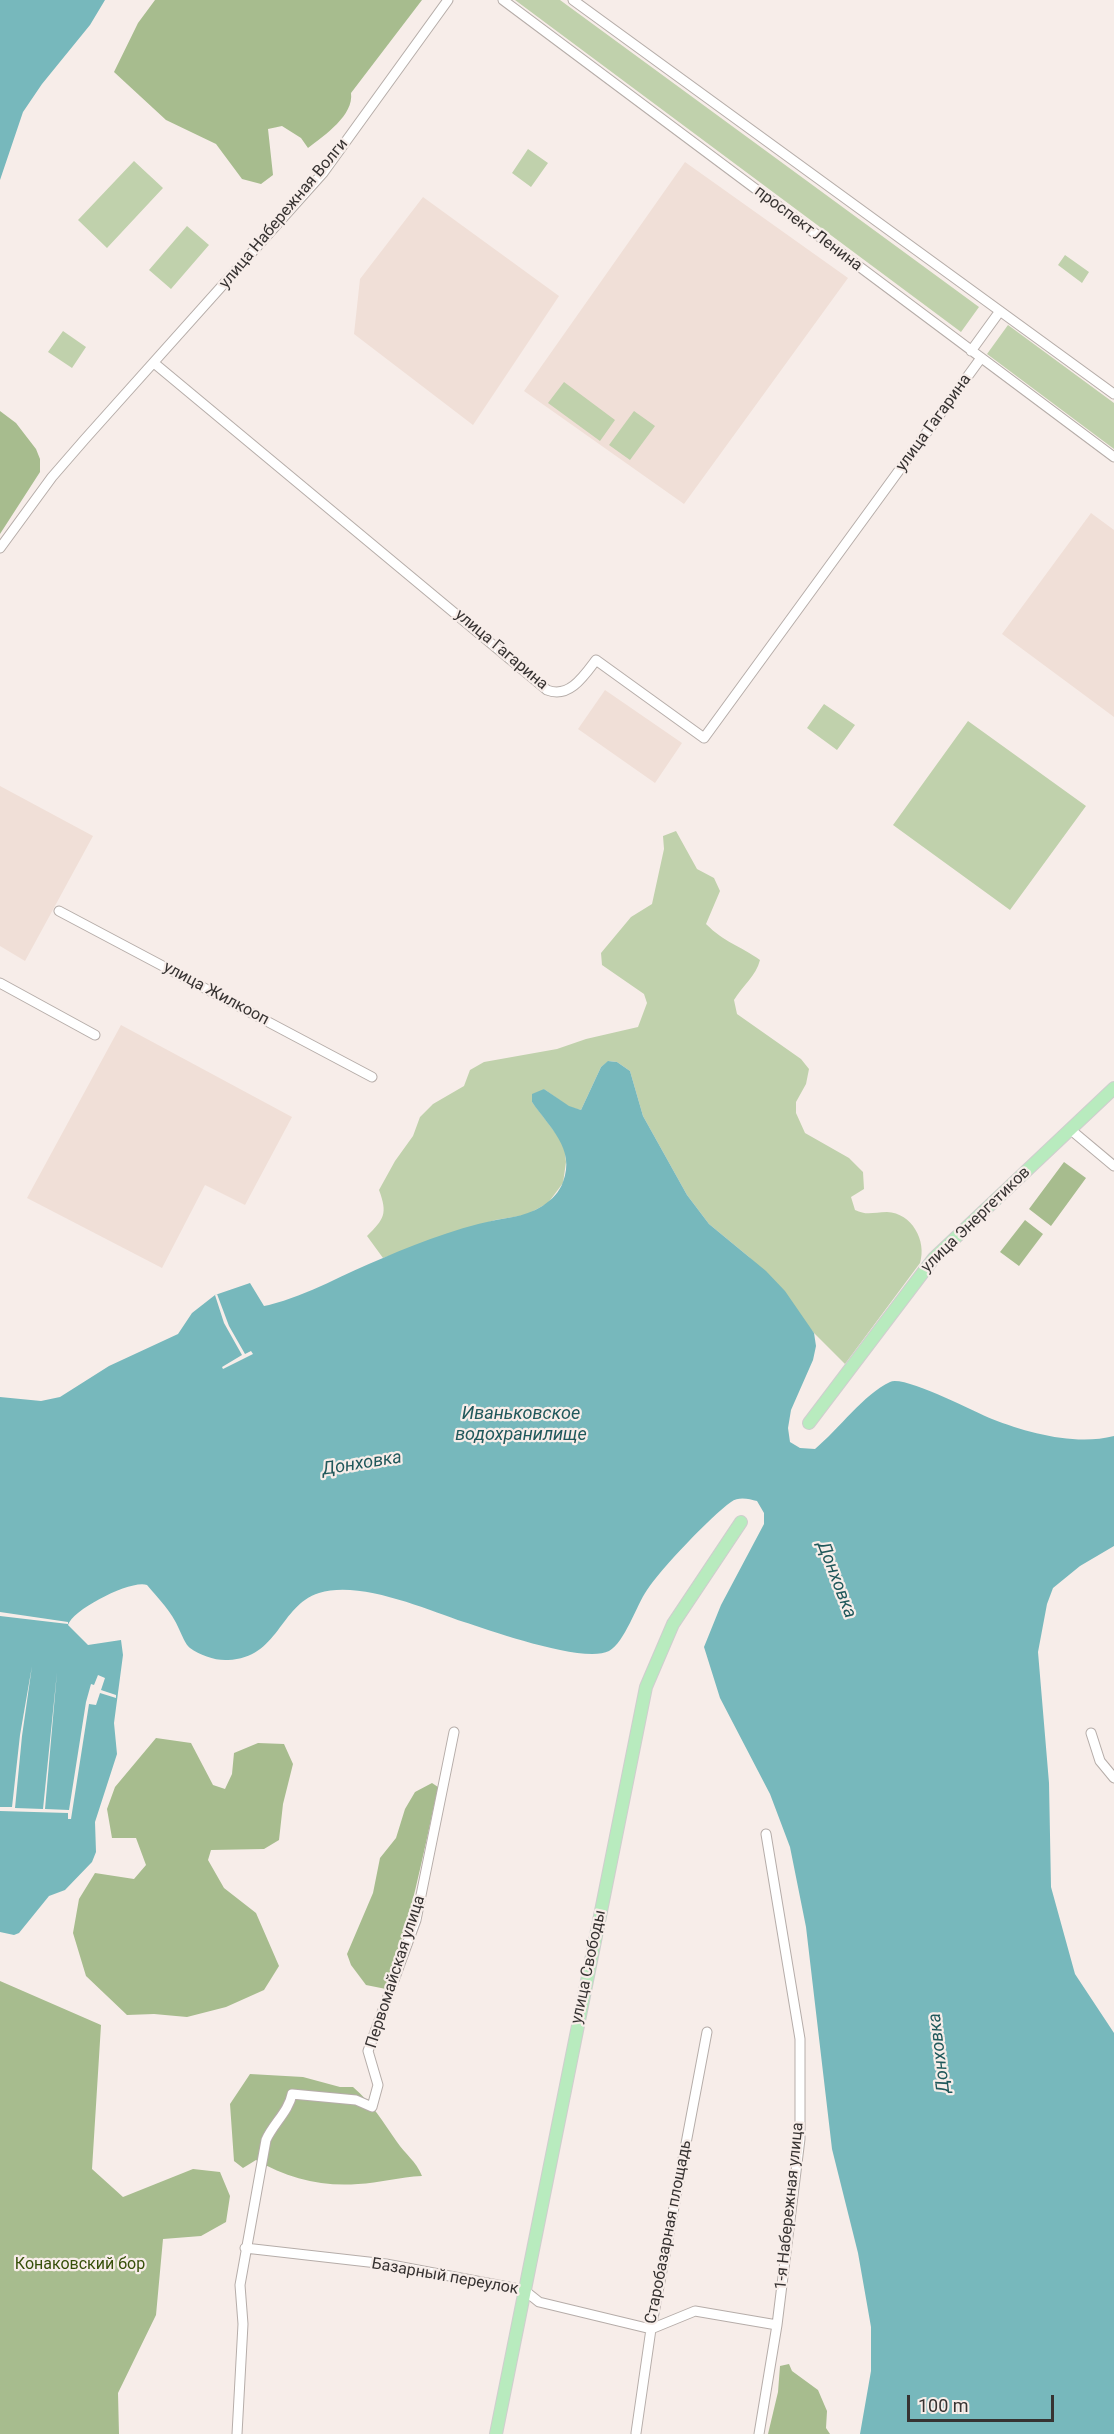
<!DOCTYPE html>
<html>
<head>
<meta charset="utf-8">
<style>
	body { margin:0 }
	#map { position:relative; width:1114px; height:2434px; overflow:hidden; background:#f7ede9; font-family:Roboto,sans-serif }
	canvas { display:block }
	.scale { position:absolute; left:907px; top:2395px; width:147px; height:27px; box-sizing:border-box; border:3px solid #373332; border-top:0; padding-left:8px; font-size:18px; line-height:21px; white-space:nowrap; color:#373332; -webkit-text-stroke:4px #f7ede9; paint-order:stroke }
</style>
</head>
<body>
<div id="map">
<canvas width="1114" height="2434"></canvas>
<div class="scale">100 m</div>
</div>
<script>
const c = document.querySelector('canvas').getContext('2d');
c.lineJoin = 'round';
function fillPath(path, color) { c.fillStyle = color; c.fill(path, 'evenodd'); }
function trace(path, color, width, dash) { c.strokeStyle = color; c.lineWidth = width; c.lineCap = dash ? 'butt' : 'round'; c.setLineDash(dash || []); c.stroke(path); }
function drawText(font, color, halo, rows, align = 'center') {
  c.font = font + ' Roboto,sans-serif'; c.lineWidth = 4.5; c.setLineDash([]); c.textBaseline = 'middle'; c.strokeStyle = halo; c.fillStyle = color; for (const [text, x, y, turn = 0] of rows) {
    c.save(); c.translate(x, y); c.rotate((+turn || 0) * Math.PI / 180); c.textAlign = isNaN(turn) ? turn : align; if (halo) c.strokeText(text, 0, 0); c.fillText(text, 0, 0); c.restore();
  }
}
fillPath(new Path2D(`
	M685 162 848 278 684 504 524 391Z
	M423 197 559 296 473 425 354 334 360 279Z
	M1091 513 1114 530V717L1002 634Z
	M605 690 682 743 655 783 578 729Z
	M0 786 93 836 25 961 0 946Z
	M121 1025 292 1117 245 1205 205 1185 162 1268 27 1198Z`), '#f0dfd7');
fillPath(new Path2D(`
	M515 0H560L979 307 961 332Z
	M528 149 548 163 531 187 512 173Z
	M134 161 163 188 107 248 78 220Z
	M187 226 209 245 171 289 149 270Z
	M1065 255 1089 272 1082 283 1058 265Z
	M1008 325 1114 403V449L987 354Z
	M63 331 86 347 72 368 48 352Z
	M564 382 615 420 600 441 548 403Z
	M634 411 655 426 630 460 609 445Z
	M824 704 855 725 837 750 807 728Z
	M968 721 1086 806 1010 910 893 825Z
	M676 831 697 869 714 878 720 891 706 924C725 943 739 945 760 960 756 976 743 985 734 1000L737 1014 801 1059 809 1069 806 1084 796 1102V1113L805 1133 849 1158 863 1172 864 1189 851 1197 855 1210C867 1216 874 1212 887 1212 912 1213 927 1241 920 1263L845 1364 814 1333 749 1257 709 1224 687 1195 643 1116 630 1071 617 1062 609 1061 601 1067 581 1110 569 1107 544 1089 532 1102 564 1144 566 1162 563 1183 548 1203 526 1215 495 1220 383 1258 367 1236C384 1219 388 1214 379 1190L395 1161 413 1136 420 1117 433 1104 464 1086 470 1070 484 1062 557 1049 586 1039 638 1027 647 1003 644 994 602 965 601 953 631 917 652 904 664 849 663 836Z`), '#c0d1ac');
fillPath(new Path2D(`
	M155 0H422L351 93C354 115 325 135 308 148L301 138 282 126 268 129 273 175 261 184 242 179 216 144 166 120 114 72 138 23Z
	M0 411 16 423 36 449 40 459V472L0 534Z
	M1064 1162 1086 1178 1051 1226 1029 1209Z
	M1025 1220 1043 1234 1019 1266 1000 1252Z
	M156 1738 191 1743 213 1785 225 1789 232 1774 234 1753 258 1743 284 1744 293 1764 283 1804 279 1840 264 1849 211 1850 208 1860 224 1888 256 1913 279 1966 264 1990 226 2007 187 2017 154 2014 127 2015 86 1976 73 1933 79 1899 95 1873 134 1879 146 1865 136 1838H112L107 1809 115 1787Z
	M432 1783 438 1787C423 1856 410 1923 386 1989L366 1985 351 1965 347 1954 373 1893 380 1858 396 1838 405 1809 415 1792Z
	M0 1981 101 2025 92 2169 123 2197 193 2169 220 2172 230 2196 226 2222 201 2236 163 2239 156 2315 118 2393 119 2434H0Z
	M250 2074 303 2077 340 2087H353C372 2103 383 2122 397 2142 405 2154 416 2161 422 2176 400 2177 379 2183 358 2184 322 2187 287 2178 256 2160L243 2168 234 2161 230 2104Z
	M789 2364 792 2371 818 2390 827 2411 826 2428 830 2434H768L778 2392 780 2366Z`), '#a7bc8e');
fillPath(new Path2D(`
	M0 0H105L90 25 42 84 23 112 0 180Z
	M608 1061 617 1062 630 1071 643 1116 687 1195 709 1224 766 1271 785 1291 814 1333 816 1346 813 1360 791 1410 788 1428 790 1442 800 1448 815 1449C839 1429 864 1394 890 1382 904 1375 974 1412 992 1419 1028 1433 1076 1446 1114 1436V1546L1080 1566 1053 1588 1047 1604 1038 1652 1049 1783 1051 1887 1075 1974 1114 2033V2434H860L871 2371V2327L858 2253 832 2149 806 1927 790 1847 770 1794 720 1698 704 1647 721 1605 764 1524V1513L757 1501C749 1499 739 1496 731 1502 711 1516 661 1569 647 1590 636 1606 625 1642 609 1651 584 1664 492 1631 464 1622 425 1609 360 1580 319 1593 279 1606 279 1658 228 1660 216 1661 200 1655 190 1648 185 1644 182 1635 179 1629 172 1612 158 1598 147 1585 132 1579 73 1609 68 1625L88 1645 121 1640 123 1655 114 1723 117 1754 95 1822 96 1852 92 1862 65 1890 49 1896 19 1933 14 1935 0 1932V1397L41 1401 60 1397 109 1366 178 1334 192 1313 215 1295 250 1283 264 1306 269 1305C309 1295 345 1273 383 1258 425 1240 467 1224 513 1217 532 1214 556 1202 563 1182 576 1149 549 1127 532 1102V1094L544 1089 569 1106 581 1110 601 1067Z`), '#77b8bc');
fillPath(new Path2D(`
	M217 1294 229 1326 245 1354 251 1351 253 1354 223 1369 222 1367 242 1355 224 1323 215 1295Z
	M0 1612 68 1622V1624L0 1616Z
	M32 1666 22 1736 15 1808 43 1809 57 1672 45 1809 69 1810 86 1702 91 1684 94 1685 98 1675 105 1678 101 1690 116 1695V1698L100 1693 96 1705 89 1704 71 1819H68V1813L0 1811V1807H12L20 1735Z`), '#f7ede9');
const minor = new Path2D(`
	M503 0 1114 457
	M573 0 1114 394
	M971 351 1000 311
	M154 363 547 690C569 699 584 676 596 660L704 738 981 358
	M0 548 52 477 85 439 323 173 448 0
	M59 911 372 1077
	M0 983 95 1035
	M1071 1130 1114 1166
	M1091 1733 1100 1761 1114 1778
	M245 2248 386 2264 524 2290 539 2302 651 2329 695 2311 777 2325
	M636 2433 651 2329 707 2032
	M237 2434 243 2324 240 2285 266 2140C273 2124 289 2111 292 2094L356 2100 372 2107 378 2085 368 2051 416 1920 454 1732
	M759 2434 777 2325 800 2139V2039L766 1834`);
const major = new Path2D(`
	M809 1423 934 1258 1114 1088
	M496 2434 646 1687 673 1624 741 1522`);
trace(minor, '#b6ada9', 11);
trace(major, '#cfcece', 14);
trace(minor, '#fff', 9);
trace(major, '#b8ebbe', 12);
drawText('16px', '#373332', '#f7ede9', [
	["улица Набережная Волги",284,214,-50],
	["проспект Ленина",808,229,37],
	["улица Гагарина",934,423,-54],
	["улица Гагарина",501,650,40],
	["улица Жилкооп",216,994,28],
	["улица Энергетиков",976,1220,-44],
	["улица Свободы",589,1967,-78],
	["Первомайская улица",396,1972,-72],
	["1-я Набережная улица",790,2206,-84],
	["Старобазарная площадь",669,2232,-79],
	["Базарный переулок",445,2277,10]
]);
drawText('16px', '#364f09', '#f7ede9', [
	["Конаковский бор",80,2265]
]);
drawText('italic 18px', '#20585b', '#f7ede9', [
	["Иваньковское",521,1414],
	["водохранилище",521,1435],
	["Донховка",362,1464,-9],
	["Донховка",836,1580,69],
	["Донховка",940,2053,-97]
]);
</script>
</body>
</html>
